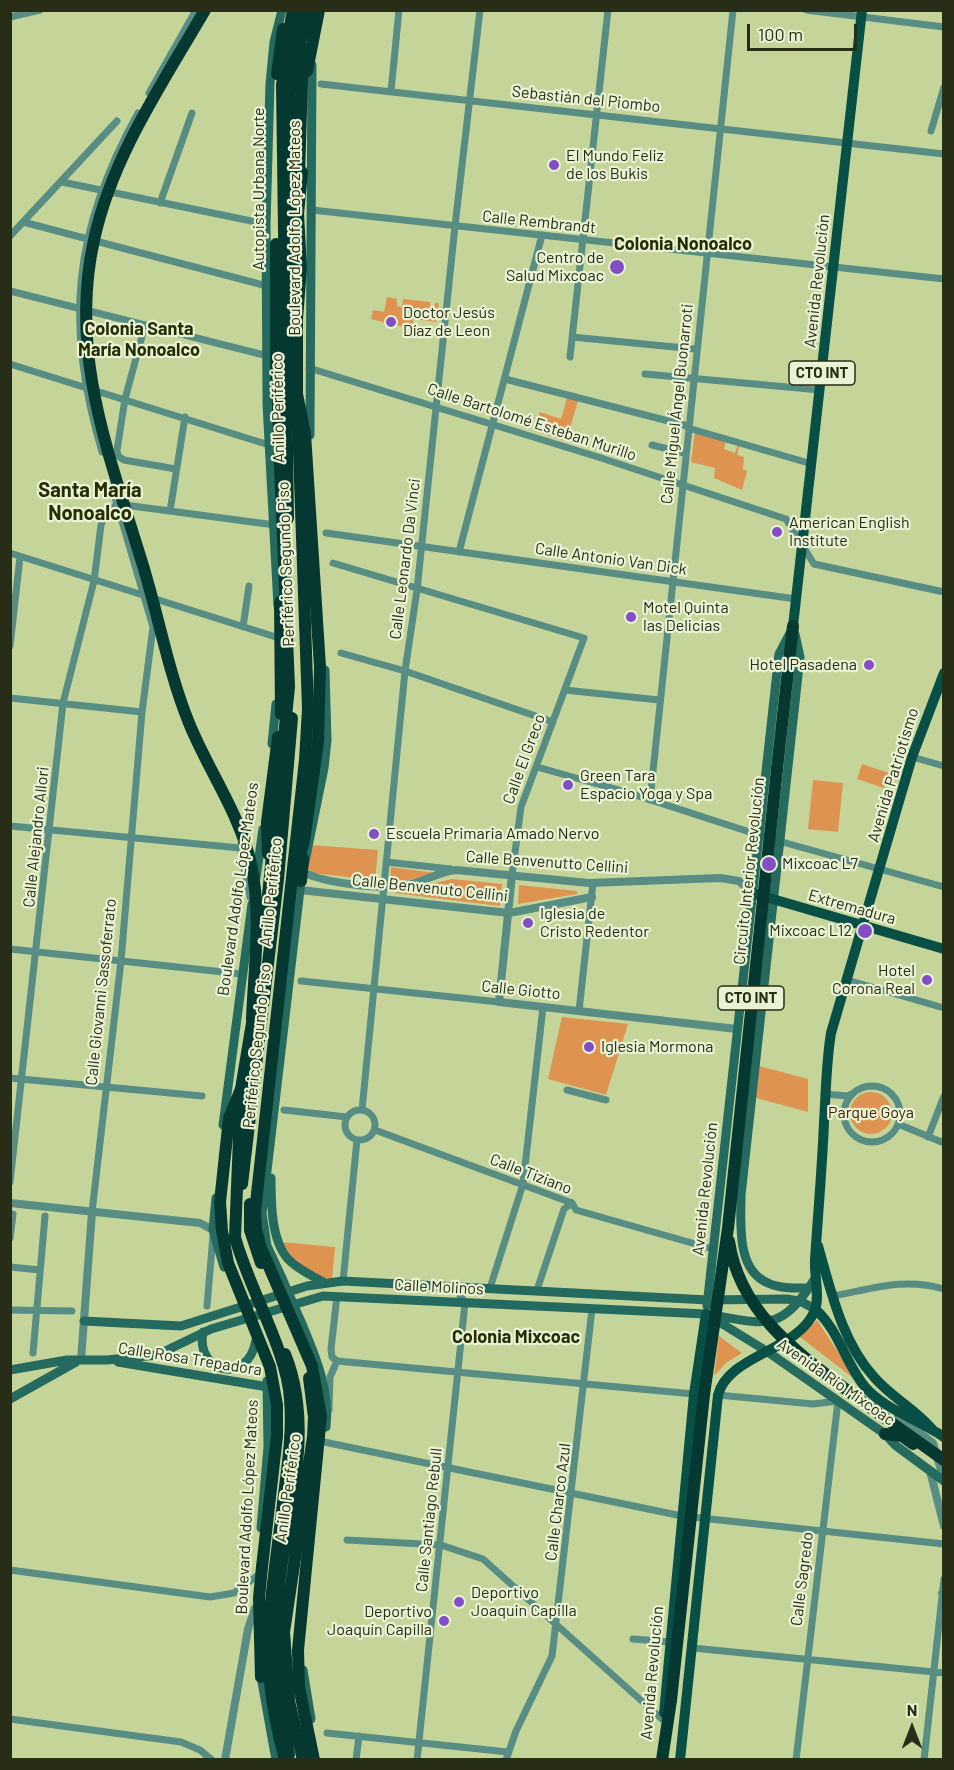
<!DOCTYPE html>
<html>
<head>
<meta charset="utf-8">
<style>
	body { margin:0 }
	#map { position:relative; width:954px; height:1770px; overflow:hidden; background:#c5d599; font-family:Barlow,sans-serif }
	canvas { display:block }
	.frame { position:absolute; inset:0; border:12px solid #272d16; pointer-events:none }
	.north { position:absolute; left:882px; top:1698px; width:60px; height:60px; -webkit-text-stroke:4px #e9f2d4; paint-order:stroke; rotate:0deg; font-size:16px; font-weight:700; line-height:24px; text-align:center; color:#272d16 }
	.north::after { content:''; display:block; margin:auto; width:21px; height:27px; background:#272d16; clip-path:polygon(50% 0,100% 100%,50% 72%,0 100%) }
	.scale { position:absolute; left:747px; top:24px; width:110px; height:27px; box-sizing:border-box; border:3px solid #272d16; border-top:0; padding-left:8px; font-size:18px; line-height:21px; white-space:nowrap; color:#272d16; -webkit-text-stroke:4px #e9f2d4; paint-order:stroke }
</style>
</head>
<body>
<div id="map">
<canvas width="954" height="1770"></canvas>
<div class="frame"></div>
<div class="north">N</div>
<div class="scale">100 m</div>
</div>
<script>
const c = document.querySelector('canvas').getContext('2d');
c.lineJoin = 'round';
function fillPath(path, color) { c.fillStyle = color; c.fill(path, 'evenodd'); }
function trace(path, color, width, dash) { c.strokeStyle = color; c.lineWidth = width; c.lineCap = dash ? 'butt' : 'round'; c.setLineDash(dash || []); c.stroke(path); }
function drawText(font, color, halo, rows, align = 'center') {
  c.font = font + ' Barlow,sans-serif'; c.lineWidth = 4.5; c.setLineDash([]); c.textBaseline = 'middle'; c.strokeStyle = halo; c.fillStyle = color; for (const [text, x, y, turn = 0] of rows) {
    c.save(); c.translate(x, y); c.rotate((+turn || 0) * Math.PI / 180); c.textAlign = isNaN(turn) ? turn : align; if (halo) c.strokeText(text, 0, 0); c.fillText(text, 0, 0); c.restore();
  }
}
fillPath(new Path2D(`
	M387 297 397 299V306L402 307 403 299 430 302V308H434L435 303H439L436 322 413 319V329L371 319 373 310 384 312Z
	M567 398 578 401 566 441 534 431 540 412 561 419Z
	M695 431 726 440 724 449 735 453 738 444H740L737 455 744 457 743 469 747 471 742 490 714 478 715 468 691 462Z
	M862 764 889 773 884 788 857 779Z
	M813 780 843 783 838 832 808 829Z
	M311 845 378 850 375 880 313 873 308 870Z
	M391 867 436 873 405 881 390 882Z
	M452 879 502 884 500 906 394 893Z
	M519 885 577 891V894L518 904Z
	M562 1017 628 1024 606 1095 548 1079Z
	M759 1066 808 1079V1112L756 1098Z
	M850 1113a21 21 0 1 1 42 0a21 21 0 1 1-42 0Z
	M282 1242 335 1247 332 1279C307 1277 294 1262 282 1242Z
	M817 1320 857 1381 800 1337Z
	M719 1336 742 1353 726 1363 714 1376Z`), '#de9350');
trace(new Path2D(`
	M806 10 944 27
	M10 17 40 10
	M321 84 944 154
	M391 91 399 10
	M149 93 196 10
	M931 131 944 87
	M62 182 266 224
	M160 203 192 113
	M312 210 944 279
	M23 222 267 286
	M10 236 117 121
	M10 291 268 356
	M145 325 125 399 117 450 118 456 124 460 176 469
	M572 337 695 349
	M570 357 608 10
	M10 364 269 445
	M309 368 598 457 786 519 814 564 944 592
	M645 374 820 390
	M505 379 688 426
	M688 428 812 464
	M652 445 684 453
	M102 452C64 324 73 230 138 113
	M170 511 185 417
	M326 533 796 599
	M459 552 542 235
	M10 553 279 638
	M333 563 584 638 521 807 512 875
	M243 627 249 586
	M10 646 20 557
	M341 653 405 671 553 722
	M565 690 659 700
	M10 698 142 712
	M912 757 944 766
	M537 767 626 792 762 836
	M650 800 733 10
	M10 826 240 848
	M775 840 944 887
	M241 844 240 848 250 897
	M386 862 451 869
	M10 949 242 974
	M847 980 944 1008
	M301 981 499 1002
	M579 1011 593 883
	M10 1078 202 1096
	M844 1114a28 28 0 1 1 56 0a28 28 0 1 1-56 0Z
	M567 1090 606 1100
	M824 1094 848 1096 852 1094
	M345 1125a15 15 0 1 1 30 0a15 15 0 1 1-30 0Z
	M284 1110 347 1117
	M362 1110 405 671 417 590 455 226 480 10
	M825 1111 844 1112
	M898 1124 944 1143
	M375 1130 572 1203 576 1210 713 1249
	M928 1137 944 1096
	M10 1182 63 703 94 581 101 525 105 515 117 504 275 525
	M92 1212 121 961 142 712 153 627 114 494
	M10 1238 13 1214
	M10 1267 40 1270
	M343 1281 357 1140
	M490 1288 523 1184 543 1007
	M537 1290 564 1209 572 1203
	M337 1296 331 1349 332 1357 337 1361
	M833 1296C872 1289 904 1277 944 1289
	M207 1306 213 1236
	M10 1310 72 1311
	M33 1353 45 1216
	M337 1361 694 1394
	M718 1395 813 1404 838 1401 796 1760
	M329 1410 330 1377 337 1361
	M324 1442 682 1516 944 1544
	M347 1540 441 1545 483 1559 663 1720
	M10 1570 210 1597 234 1593 257 1576
	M633 1639 670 1642
	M693 1648 944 1673
	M10 1719 181 1742 200 1750 212 1760
	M327 1733 508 1752
	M356 1760 359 1736
	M417 1760 465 1303 454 1286
	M506 1760 516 1731 552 1656 592 1309
	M924 1760 944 1579`), '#588d83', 7);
trace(new Path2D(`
	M303 872C324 883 382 890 406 885 424 882 438 872 456 870L589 883 720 878 739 881 752 893
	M512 875 499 1002 737 1029
	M300 890 509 913 592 897
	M10 1203 200 1223 213 1230
	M81 1360 92 1212
	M898 1415 933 1443 944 1480
	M930 1471 944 1526
	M942 1593 944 1591
	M225 1760 248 1629 255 1608`), '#588d83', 8);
trace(new Path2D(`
	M310 435 312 65
	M278 606 267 404 266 224 270 84 274 42 282 10
	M795 634 800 657 741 1195C741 1223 736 1270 768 1283 781 1289 796 1288 809 1288
	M272 744 276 704
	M256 878 263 829
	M223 1125 252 904
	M271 1178C271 1202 271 1240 288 1259 297 1269 311 1275 323 1282
	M216 1198 213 1230 224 1267
	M282 1278 267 1246 262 1213 301 881 324 768 327 740 325 670
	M707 1306 779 654 790 633
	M711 1317 768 1352 885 1434 895 1445 944 1481
	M84 1321 181 1326 307 1286 343 1281 708 1300 786 1299 800 1301 815 1309
	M302 1324C316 1357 330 1391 326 1427
	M203 1332C195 1373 248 1386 256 1340
	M118 1362 268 1387
	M10 1370 67 1360H107L157 1355 211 1329 323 1296 706 1314C764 1323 779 1335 814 1280
	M10 1399 76 1362
	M261 1528 268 1447 267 1381
	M303 1670 311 1719
	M260 1671 276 1760`), '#256a5f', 9);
trace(new Path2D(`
	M793 626 862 10
	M752 893 944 949
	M818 1246C831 1291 842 1342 874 1377 891 1397 915 1409 932 1429
	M815 1309C839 1330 845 1363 865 1387 884 1409 919 1420 944 1437
	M664 1713 694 1394 706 1314
	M680 1760 718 1395C729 1354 799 1351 815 1310 820 1295 814 1275 815 1260 818 1214 822 1169 824 1123 826 1092 826 1064 831 1033L912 757 944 673`), '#084f46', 10);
trace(new Path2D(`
	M287 42 293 10
	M285 65 282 85 288 518
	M307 71 319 10
	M277 74 283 29
	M295 88 296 45
	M276 244V368
	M280 602 281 714
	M777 769 793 626
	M268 854 267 822 278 737
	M296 868 304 841 318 742 320 667 305 434 297 394V319L301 268 298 214 302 172
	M301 881 303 858
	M229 1118 241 1089 254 1011
	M242 1184 278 879 292 718
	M250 1204V1230L261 1263
	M285 1354C317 1433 284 1521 277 1601 272 1655 279 1703 289 1755
	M885 1434 902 1436 913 1444
	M261 1677 259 1598 262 1567
	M303 1760 289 1701 284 1632 313 1437 314 1417 309 1378
	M662 1760 671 1700`), '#043830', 12);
trace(new Path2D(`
	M282 1278 302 1324`), '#256a5f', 9);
trace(new Path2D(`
	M205 10C162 84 112 157 94 240 68 357 111 459 144 569 159 619 169 674 189 723 208 770 240 814 251 864 262 914 254 968 252 1019
	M298 51 309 10
	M296 184 299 175 303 48
	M297 319 292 269 289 64 298 10
	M297 394 308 709 305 760 255 1212 256 1229 261 1248 312 1366 321 1416 298 1650 299 1687 314 1760
	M265 925 289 687 276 368
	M241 1089 235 1237C248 1287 287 1350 290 1399 293 1434 287 1469 283 1503 277 1558 266 1615 269 1670 271 1701 277 1730 285 1760
	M229 1118 220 1202 222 1231 228 1263 270 1367 277 1405V1436L262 1567
	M729 1241C739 1309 792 1349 844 1388 876 1412 910 1436 944 1460
	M671 1700 704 1395 728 1228 777 769`), '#043830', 12);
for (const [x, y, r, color] of [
	[554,165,6,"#824dc5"],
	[617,267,8,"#824dc5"],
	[391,322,6,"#824dc5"],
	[777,532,6,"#824dc5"],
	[631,617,6,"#824dc5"],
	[869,665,6,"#824dc5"],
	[568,785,6,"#824dc5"],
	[374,834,6,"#824dc5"],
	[769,864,8,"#824dc5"],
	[528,923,6,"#824dc5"],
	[865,931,8,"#824dc5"],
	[927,980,6,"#824dc5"],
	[589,1047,6,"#824dc5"],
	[459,1602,6,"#824dc5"],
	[444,1621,6,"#824dc5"]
]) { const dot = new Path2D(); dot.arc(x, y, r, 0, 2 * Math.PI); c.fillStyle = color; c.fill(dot); trace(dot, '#e9f2d4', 2); }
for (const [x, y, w] of [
	[822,373,66],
	[751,998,66]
]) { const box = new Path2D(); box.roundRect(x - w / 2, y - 12, w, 24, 4.5); c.fillStyle = '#e9f2d4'; c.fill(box); trace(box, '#272d16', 1.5); }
drawText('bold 15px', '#272d16', null, [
	["CTO INT",822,373],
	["CTO INT",751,998]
]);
drawText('16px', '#272d16', '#e9f2d4', [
	["Sebastián del Piombo",586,99,6],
	["Autopista Urbana Norte",259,189,-90],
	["Calle Rembrandt",539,222,6],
	["Boulevard Adolfo López Mateos",295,228,-90],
	["Avenida Revolución",817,281,-84],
	["Calle Miguel Ángel Buonarroti",677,404,-84],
	["Anillo Periférico",278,408,-91],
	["Calle Bartolomé Esteban Murillo",532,422,18],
	["Calle Leonardo Da Vinci",405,559,-83],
	["Calle Antonio Van Dick",611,559,8],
	["Periférico Segundo Piso",286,564,-92],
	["Calle El Greco",524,759,-70],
	["Avenida Patriotismo",893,775,-73],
	["Calle Alejandro Allori",36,837,-84],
	["Calle Benvenutto Cellini",547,862,4],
	["Circuito Interior Revolución",749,871,-84],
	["Calle Benvenuto Cellini",430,888,6],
	["Boulevard Adolfo López Mateos",238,889,-82],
	["Anillo Periférico",271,892,-84],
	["Extremadura",852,907,16],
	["Calle Giotto",521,990,6],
	["Calle Giovanni Sassoferrato",101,992,-84],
	["Periférico Segundo Piso",257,1046,-84],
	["Calle Tiziano",531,1174,21],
	["Avenida Revolución",705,1189,-84],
	["Calle Molinos",439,1287,3],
	["Calle Rosa Trepadora",190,1359,9],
	["Avenida Río Mixcoac",836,1382,35],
	["Anillo Periférico",288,1488,-82],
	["Calle Charco Azul",558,1502,-83],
	["Boulevard Adolfo López Mateos",247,1507,-87],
	["Calle Santiago Rebull",429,1520,-84],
	["Calle Sagredo",802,1579,-83],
	["Avenida Revolución",652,1673,-85]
]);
drawText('16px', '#272d16', '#e9f2d4', [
	["El Mundo Feliz",566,156],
	["de los Bukis",566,174],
	["Centro de",604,258,"right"],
	["Salud Mixcoac",604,276,"right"],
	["Doctor Jesús",403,313],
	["Díaz de Leon",403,331],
	["American English",789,523],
	["Institute",789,541],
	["Motel Quinta",643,608],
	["las Delicias",643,626],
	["Hotel Pasadena",857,665,"right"],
	["Green Tara",580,776],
	["Espacio Yoga y Spa",580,794],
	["Escuela Primaria Amado Nervo",386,834],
	["Mixcoac L7",782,864],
	["Iglesia de",540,914],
	["Cristo Redentor",540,932],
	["Mixcoac L12",852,931,"right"],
	["Hotel",915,971,"right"],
	["Corona Real",915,989,"right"],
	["Iglesia Mormona",601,1047],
	["Deportivo",471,1593],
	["Joaquin Capilla",471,1611],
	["Deportivo",432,1612,"right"],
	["Joaquín Capilla",432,1630,"right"]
], 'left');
drawText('16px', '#422303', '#e9f2d4', [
	["Parque Goya",871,1113]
]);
drawText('bold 18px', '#252e02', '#e9f2d4', [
	["Colonia Nonoalco",683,244],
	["Colonia Santa",139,329],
	["María Nonoalco",139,350],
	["Colonia Mixcoac",516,1337]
]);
drawText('bold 20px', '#252e02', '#e9f2d4', [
	["Santa María",90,490],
	["Nonoalco",90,513]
]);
</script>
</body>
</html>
